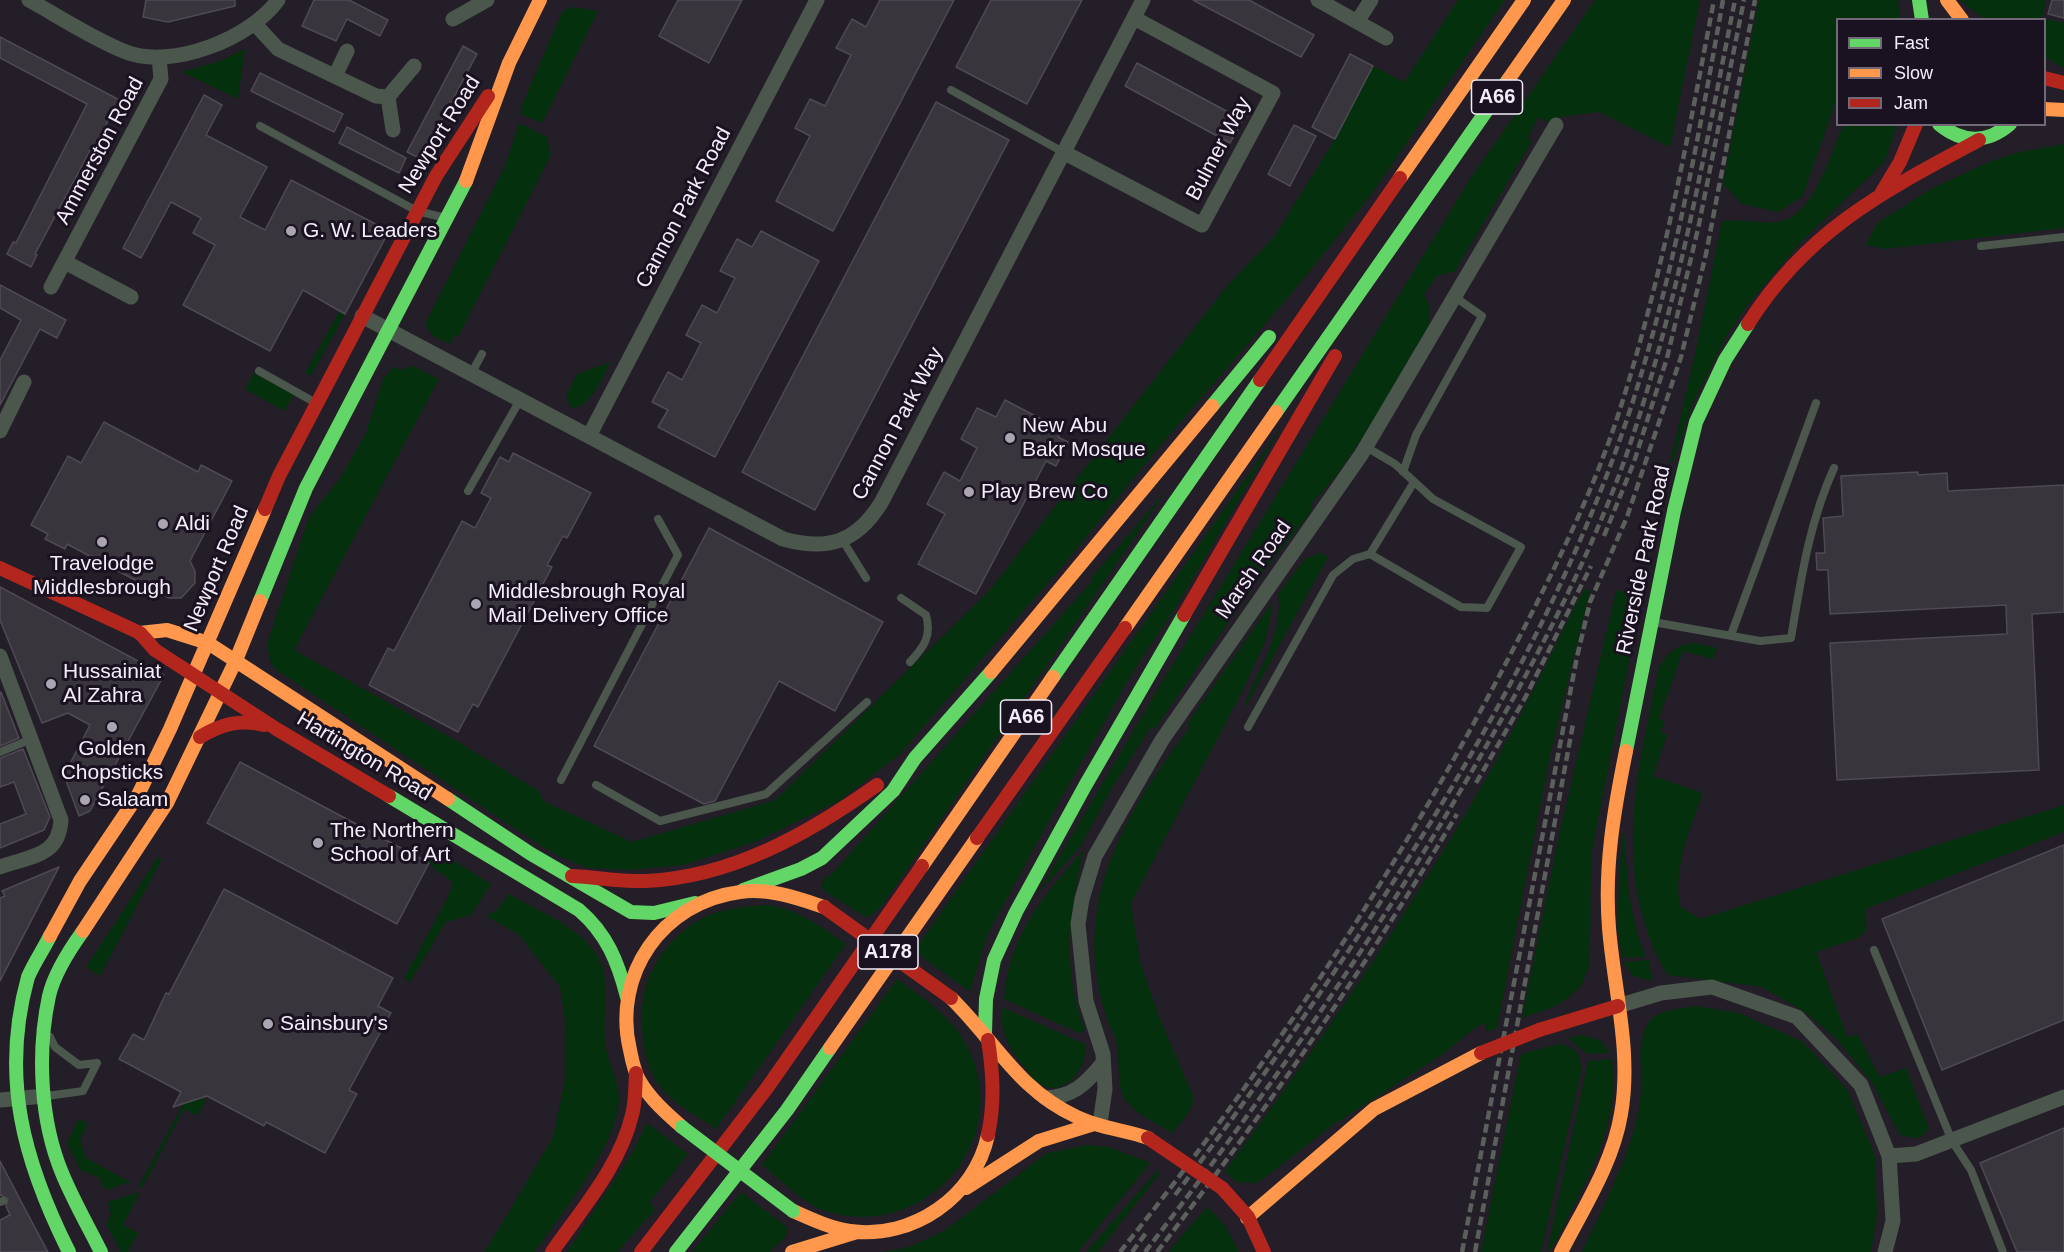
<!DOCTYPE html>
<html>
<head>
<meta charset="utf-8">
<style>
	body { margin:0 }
	#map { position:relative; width:2064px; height:1252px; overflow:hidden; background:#231e27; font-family:Arial,sans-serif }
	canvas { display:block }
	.legend { position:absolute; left:1836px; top:18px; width:210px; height:108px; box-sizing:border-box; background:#1a1121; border:2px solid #716977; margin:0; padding:8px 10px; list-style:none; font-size:18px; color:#f3edf9 }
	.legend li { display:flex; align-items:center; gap:12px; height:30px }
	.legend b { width:30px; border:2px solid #716977 }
</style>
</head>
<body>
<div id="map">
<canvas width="2064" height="1252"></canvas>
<ul class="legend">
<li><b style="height:8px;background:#63d668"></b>Fast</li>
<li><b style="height:8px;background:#ff974d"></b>Slow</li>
<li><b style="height:8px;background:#b3261e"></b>Jam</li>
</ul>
</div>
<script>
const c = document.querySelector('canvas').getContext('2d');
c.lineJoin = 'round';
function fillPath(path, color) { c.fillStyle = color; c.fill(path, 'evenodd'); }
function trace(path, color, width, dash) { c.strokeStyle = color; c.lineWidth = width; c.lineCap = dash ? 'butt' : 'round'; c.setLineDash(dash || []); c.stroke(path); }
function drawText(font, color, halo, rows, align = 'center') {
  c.font = font + ' Arial,sans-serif'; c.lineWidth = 6; c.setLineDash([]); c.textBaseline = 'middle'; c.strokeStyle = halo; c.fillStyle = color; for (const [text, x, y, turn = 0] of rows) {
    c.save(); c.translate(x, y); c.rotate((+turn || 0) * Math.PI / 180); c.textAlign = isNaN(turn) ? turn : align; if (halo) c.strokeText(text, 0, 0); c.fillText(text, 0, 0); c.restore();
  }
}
fillPath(new Path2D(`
	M1458 0H1505L1368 199 1291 294 1159 447 1065 563 900 754 839 801 757 841 684 865 628 870 589 868 558 856 538 844 275 669 270 661 267 644 309 517 341 477 366 433 383 379 395 366 399 370 413 366 439 379 294 650 455 740 539 791 543 801 632 842 775 800 989 591 1227 286 1274 237 1335 139 1373 66 1404 82Z
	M1595 0H1700L1670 147 1599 112 1559 117 1551 124 1538 117 1528 138 1532 141 1455 271 1437 276 1424 294 1430 308V323L1363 437 1335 477 1312 503 1310 513 1264 571 1155 729 1151 727 1112 788 1081 846 1038 893 1162 682 1470 179Z
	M1759 0H1898L1900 19 1838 20 1837 98 1803 196 1778 212 1742 204 1723 184Z
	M1960 0H2046L2042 18 2064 23V68L2045 57 2044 20 1984 19Z
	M572 7 598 11 542 123 520 114 522 105 559 19 563 11Z
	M245 49 238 99 182 72 220 61Z
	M519 123 547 137 551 155 458 337 454 335 450 344C438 339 428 336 426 322L505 166Z
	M1843 125H1897L1885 161 1800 243 1745 308 1726 337 1692 405 1673 462H1670L1695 354 1722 221C1742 219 1765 225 1782 221 1814 214 1832 151 1843 125Z
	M2064 144V228L1885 249 1866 245 1877 223 1933 188 1989 162 2016 153Z
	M340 310 345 314 311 376 305 373Z
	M610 362C604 376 590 409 571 408L566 396 577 374Z
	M254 373 294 395 284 411 245 389Z
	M1283 425 1176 607 1134 670 1064 793 986 937 970 992 914 951Z
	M1167 490 881 907 867 918 823 890 821 885 825 877 830 876 1092 581 1091 578Z
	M1320 553 1328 557 1246 706V700C1260 669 1284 629 1278 594L1305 559Z
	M1586 589 1590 591 1550 755 1497 1028 1487 1032 1485 1023 1476 1027 1443 1054 1330 1127 1258 1183 1236 1182 1225 1171C1321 1042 1411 910 1491 770 1523 713 1551 654 1580 596Z
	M1616 591 1640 592 1641 602 1591 855 1590 965 1581 986 1569 997 1554 1007 1522 1018 1557 845Z
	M1271 604 1272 611 1265 641 1243 690 1131 903 1140 962 1159 1017 1193 1096C1194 1111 1181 1122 1172 1133 1156 1123 1125 1109 1121 1090 1117 1074 1120 1056 1116 1040 1114 1033 1109 1026 1107 1019 1102 1004 1098 986 1096 970 1085 878 1136 798 1190 727L1187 724Z
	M1696 643 1717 648 1713 659 1683 651 1659 718 1664 721 1661 733 1667 735 1653 776 1703 793C1690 829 1673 867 1680 906L1700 919 2064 805V832L1865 909 1866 931 1858 938 1816 952 1847 1037 1857 1034 1880 1077 1906 1068 1929 1129C1920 1141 1913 1138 1900 1135L1871 1081 1837 1040 1808 1014 1762 987 1667 975C1610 872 1637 775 1659 667 1667 652 1678 644 1696 643Z
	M1622 833H1624C1627 875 1629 919 1646 957L1622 958 1617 923Z
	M432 847 491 884 471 915 446 922 410 982 404 978 447 899 453 882 432 867 428 857Z
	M1084 850C1069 912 1061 970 1085 1030L1079 1033 1004 999C1009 935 1043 896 1084 850Z
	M158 857 162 859 100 976 86 967Z
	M509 894C541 913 597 933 604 973 608 995 603 1018 605 1041 606 1060 619 1079 619 1098 618 1145 561 1214 535 1252H485L553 1137 565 1080 566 1028 560 987 518 934 486 916 498 909Z
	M762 905C792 905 822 927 846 944L716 1129C697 1116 672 1103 658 1084 648 1070 645 1053 643 1036 635 986 663 933 712 914 728 908 745 907 762 905Z
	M1649 960 1652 981 1633 976 1623 962Z
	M897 979C923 998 954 1018 968 1048 1015 1144 920 1246 820 1209 803 1202 777 1177 762 1165Z
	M1695 1006 1739 1013 1803 1042 1847 1089 1875 1156 1877 1214 1871 1252H1582C1603 1206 1637 1144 1641 1094 1643 1070 1635 1042 1649 1022 1658 1009 1681 1009 1695 1006Z
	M1001 1007 1085 1044C1089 1067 1065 1099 1039 1084 1034 1082 1030 1074 1027 1070 1010 1051 1000 1033 1001 1007Z
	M1582 1035 1600 1040 1610 1053 1587 1054 1568 1038Z
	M1558 1044C1576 1046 1582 1056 1581 1072L1541 1252H1481L1521 1054Z
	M1612 1059C1621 1115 1593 1169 1568 1217 1563 1228 1556 1246 1547 1252L1588 1061Z
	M201 1098 206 1100 197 1116 184 1109 142 1188 139 1186 183 1104Z
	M78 1120 85 1121 87 1126 80 1139 86 1158 132 1183H125L109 1190 102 1186 100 1178 80 1170 67 1143Z
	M647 1123 688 1154 650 1202 655 1210 617 1252H567L631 1155Z
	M1087 1145 1109 1147 1150 1163 1078 1252H882L909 1247 944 1231 1047 1153Z
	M1157 1171 1160 1173 1098 1252H1086Z
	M140 1192 123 1225 138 1233 128 1252H121L106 1224 111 1215 108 1202Z
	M741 1192 787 1227 786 1237 769 1252H692Z
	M1207 1207 1225 1225 1239 1252H1168Z`), '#05300e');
const building = new Path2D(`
	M146 0H235V6L168 22 143 17Z
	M314 0H349L388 20 380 36 347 19 336 41 302 26Z
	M678 0H742L709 63 659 36Z
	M880 0H954L833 231 776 201 810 136 795 128 810 99 825 106 851 55 836 48 852 19 866 27Z
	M991 0H1082L1027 104 956 67Z
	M1193 0H1249L1314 35 1301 57Z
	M2052 0H2064V18L2048 14Z
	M0 37 127 104 119 121 110 117 94 148 92 147 35 254 37 255 31 267 7 254 13 242 16 243 87 104 0 58Z
	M463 46 477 54 421 159 407 152Z
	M1350 54 1373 66 1335 139 1312 127Z
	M1137 63 1243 120 1230 143 1125 86Z
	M260 73 343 114 334 132 251 91Z
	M204 95 222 105 206 135 267 167 240 217 265 230 291 180 389 231 345 314 303 290 270 351 183 305 215 245 193 233 201 218 171 202 141 258 123 248Z
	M936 102 1009 140 815 510 742 472Z
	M1294 125 1316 136 1290 186 1268 174Z
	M347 127 406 158 399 173 339 143Z
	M761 231 819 261 715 457 658 427 668 410 652 402 668 372 682 380 701 343 686 335 702 305 717 313 735 278 720 271 737 239 752 247Z
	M0 285 66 320 57 338 40 329 0 405V360L21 320 0 308Z
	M1005 400 1062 430 1058 437 1068 442 1056 466 1046 461 976 594 918 564 945 514 927 504 944 472 960 481 977 448 961 439 977 408 996 417Z
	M104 422 198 472 201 465 232 481 190 561 195 571V583L181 598H169L67 544 65 549 45 539 48 534 31 525 68 456 81 463Z
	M513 453 591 493 567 538 563 536 547 565 552 567 478 707 473 704 458 732 369 685 388 648 394 651 462 521 475 528 491 498 481 493 500 457 509 462Z
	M1918 472V475L1947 473 1948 491 2064 485V612L2032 614 2039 770 1837 780 1830 643 2007 634 2006 605 1830 614 1828 570H1817L1816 553H1825L1823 518 1843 516 1841 476Z
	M709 528 883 622 835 711 779 681 715 801 704 804 594 746Z
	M0 587 164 675 90 811 79 816 64 775 90 725 68 713 42 723 0 620Z
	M1 692 19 738 0 746V693Z
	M23 749 50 817 44 830 0 848V824L26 814 14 782 0 787V758Z
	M240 762 429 863 397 924 207 823Z
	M2064 845V1020L1942 1070 1882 919Z
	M59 867 0 981V898L5 896 2 891Z
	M224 889 393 978 378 1006 391 1013 349 1090 357 1094 325 1153 266 1122 264 1126 207 1096 173 1107 181 1092 119 1059 133 1034 144 1040 166 993 169 994Z
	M2064 1128V1252H2017L1980 1163Z
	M0 1161 24 1207 48 1252H0V1220L10 1215 6 1206 8 1199 0 1195Z`);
fillPath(building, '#39353d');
trace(building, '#4f4a53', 1.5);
trace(new Path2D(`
	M951 90 1063 152
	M260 126 417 211 446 218
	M1981 246 2064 237
	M259 371 316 403
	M471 374 482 354
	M1366 447 1395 464 1433 499 1521 547 1487 608 1461 607 1370 554 1414 482
	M1403 472 1416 435 1480 320 1482 316 1455 297
	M468 491 520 400
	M843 541 866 578
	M901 598 926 615C932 636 924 647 910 662
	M1653 622 1760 641 1791 638C1801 579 1809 523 1834 468
	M1731 635 1816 403
	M1248 727 1333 575 1353 559 1370 554
	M0 752 29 740
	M561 780 678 555 658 519
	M596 785 660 821 766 794 867 702
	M1874 950 1952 1141 1971 1170 2003 1252
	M50 1037 55 1047 79 1065 97 1063
	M47 1096 83 1091 97 1063
	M0 1202 3 1201`), '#4b564d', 8);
trace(new Path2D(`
	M29 0C60 17 93 39 126 52 172 70 251 38 278 0
	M1318 0 1386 38
	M453 19 487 0
	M1357 22 1371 0
	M255 24 278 49 376 96 388 97
	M335 76 347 51
	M393 130 388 97 414 66
	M1063 152 1202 225 1273 93 1134 18
	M65 262 131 297
	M51 287 161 79 159 57
	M362 316 783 539C827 551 856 543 881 503L1143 0
	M0 431 24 382
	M589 436 817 0
	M0 656 61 820C59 857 30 856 0 867
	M1618 1006 1661 993 1712 987 1797 1017 1861 1085 1889 1156 1916 1154 2064 1097
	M1045 1098C1072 1097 1085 1085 1102 1064
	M0 1100 45 1096
	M1100 1124 1105 1089 1103 1054 1086 1001 1078 924 1082 899 1095 856 1162 740 1361 455 1556 125
	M1885 1252 1893 1221 1889 1156`), '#4b564d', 15);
trace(new Path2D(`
	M1919 0 1922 20
	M1939 124C1962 143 1987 144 2010 124
	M1212 406 1269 337
	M1276 412 1508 80
	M260 601 306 488 466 181
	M1053 677 1260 380
	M1626 751 1674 511 1696 422 1725 360 1748 324
	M389 796 579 910C607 934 618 962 627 997
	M448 799 531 854 631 912 654 913 695 903
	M743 890 801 869 822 858 893 791 915 758 991 672
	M83 931C70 949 54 974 49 996 37 1052 40 1120 62 1173 73 1200 88 1226 101 1252
	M50 936C43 950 34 963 28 977 0 1078 24 1162 69 1252
	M985 1033 986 999 994 960 1016 912 1085 786 1184 615
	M676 1252 787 1110 830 1048`), '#63d668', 14);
trace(new Path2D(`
	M1947 0 1962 20
	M1508 80 1564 0
	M2044 109 2064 110
	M1400 178 1524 0
	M466 181 509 63 540 0
	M1125 628 1276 412
	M140 633 167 630 208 643 448 799
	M991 672 1212 406
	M922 866 1053 677
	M83 931 167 803 236 660 260 601
	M50 936 80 881 138 795 170 729 265 509
	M951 998C996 1042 1017 1089 1077 1117 1099 1128 1125 1130 1148 1138
	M830 1048 977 838
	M682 1127C666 1113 650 1099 639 1080 634 1071 632 1060 630 1050 612 975 662 902 740 892 769 888 797 898 824 907
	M966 1188 1039 1141 1094 1124
	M793 1211C811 1219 830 1228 850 1231 912 1240 975 1197 988 1135
	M1247 1218 1374 1109 1481 1053
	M792 1252 857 1232
	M1561 1252C1583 1209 1613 1163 1621 1114 1632 1052 1614 990 1609 928 1604 867 1614 810 1626 751`), '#ff974d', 14);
trace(new Path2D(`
	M2044 78 2064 83
	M1882 192 1900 162 1916 124
	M1748 324C1807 230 1884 191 1979 140
	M1260 380 1400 178
	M265 509 279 476 436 176 488 96
	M0 568 140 633 155 650 278 730 389 796
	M1184 615 1335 356
	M200 737C221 724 240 719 264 725
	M977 838 1125 628
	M572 876C596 877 621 882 646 881 732 877 808 834 877 785
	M1539 1030 1618 1006
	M988 1040C993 1073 995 1102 988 1135
	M1222 1188 1248 1217 1264 1252
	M552 1252C581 1210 620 1166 632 1115 636 1101 635 1087 636 1073
	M641 1252 767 1088 922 866`), '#b3261e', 14);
trace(new Path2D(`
	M1604 536 1634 462 1667 358 1698 229 1744 0
	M1476 783 1525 698 1591 566
	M1175 1195C1239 1112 1299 1025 1357 938 1466 772 1570 595 1632 404 1674 273 1699 135 1723 0
	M1120 1252C1265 1072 1399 868 1506 663 1549 580 1593 495 1621 406 1663 274 1688 136 1714 0
	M1132 1252 1146 1233
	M1145 1252C1269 1092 1384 926 1484 750 1538 656 1588 561 1625 459 1677 310 1704 154 1735 0
	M1157 1252C1266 1111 1366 967 1457 814
	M1462 1252 1577 657 1590 602 1627 517 1681 357 1706 254 1755 0
	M1475 1252 1573 724`), '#5b605d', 4.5, [9, 4.5]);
trace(new Path2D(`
	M682 1127 793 1211`), '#63d668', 14);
trace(new Path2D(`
	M824 907 951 998
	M1481 1053 1539 1030
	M1148 1138 1222 1188`), '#b3261e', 14);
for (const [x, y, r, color] of [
	[291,231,6,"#aaa5b0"],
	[1010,438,6,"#aaa5b0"],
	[969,492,6,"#aaa5b0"],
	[163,524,6,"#aaa5b0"],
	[102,542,6,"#aaa5b0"],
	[476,604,6,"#aaa5b0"],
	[51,684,6,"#aaa5b0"],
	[112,727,6,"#aaa5b0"],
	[85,800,6,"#aaa5b0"],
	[318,843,6,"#aaa5b0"],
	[268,1024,6,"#aaa5b0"]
]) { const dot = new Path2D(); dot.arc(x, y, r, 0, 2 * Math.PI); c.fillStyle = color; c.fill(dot); trace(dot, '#1a1121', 2); }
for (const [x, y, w] of [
	[1497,97,51],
	[1026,717,51],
	[888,952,60]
]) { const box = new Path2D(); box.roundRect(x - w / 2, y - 17, w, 34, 4.5); c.fillStyle = '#1a1121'; c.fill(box); trace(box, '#f3edf9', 1.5); }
drawText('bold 20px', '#f3edf9', null, [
	["A66",1497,97],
	["A66",1026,717],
	["A178",888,952]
]);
drawText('21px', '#f3edf9', '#1a1121', [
	["Newport Road",440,135,-58],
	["Bulmer Way",1219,149,-62],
	["Ammerston Road",100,151,-62],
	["Cannon Park Road",684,208,-62],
	["Cannon Park Way",898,424,-62],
	["Riverside Park Road",1644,560,-78],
	["Newport Road",217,569,-67],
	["Marsh Road",1254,570,-55],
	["Hartington Road",364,757,31]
]);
drawText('21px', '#f3edf9', '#1a1121', [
	["G. W. Leaders",303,231],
	["New Abu",1022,426],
	["Bakr Mosque",1022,450],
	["Play Brew Co",981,492],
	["Aldi",175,524],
	["Travelodge",102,564,"center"],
	["Middlesbrough",102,588,"center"],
	["Middlesbrough Royal",488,592],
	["Mail Delivery Office",488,616],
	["Hussainiat",63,672],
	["Al Zahra",63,696],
	["Golden",112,749,"center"],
	["Chopsticks",112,773,"center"],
	["Salaam",97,800],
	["The Northern",330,831],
	["School of Art",330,855],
	["Sainsbury's",280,1024]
], 'left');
</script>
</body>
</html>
